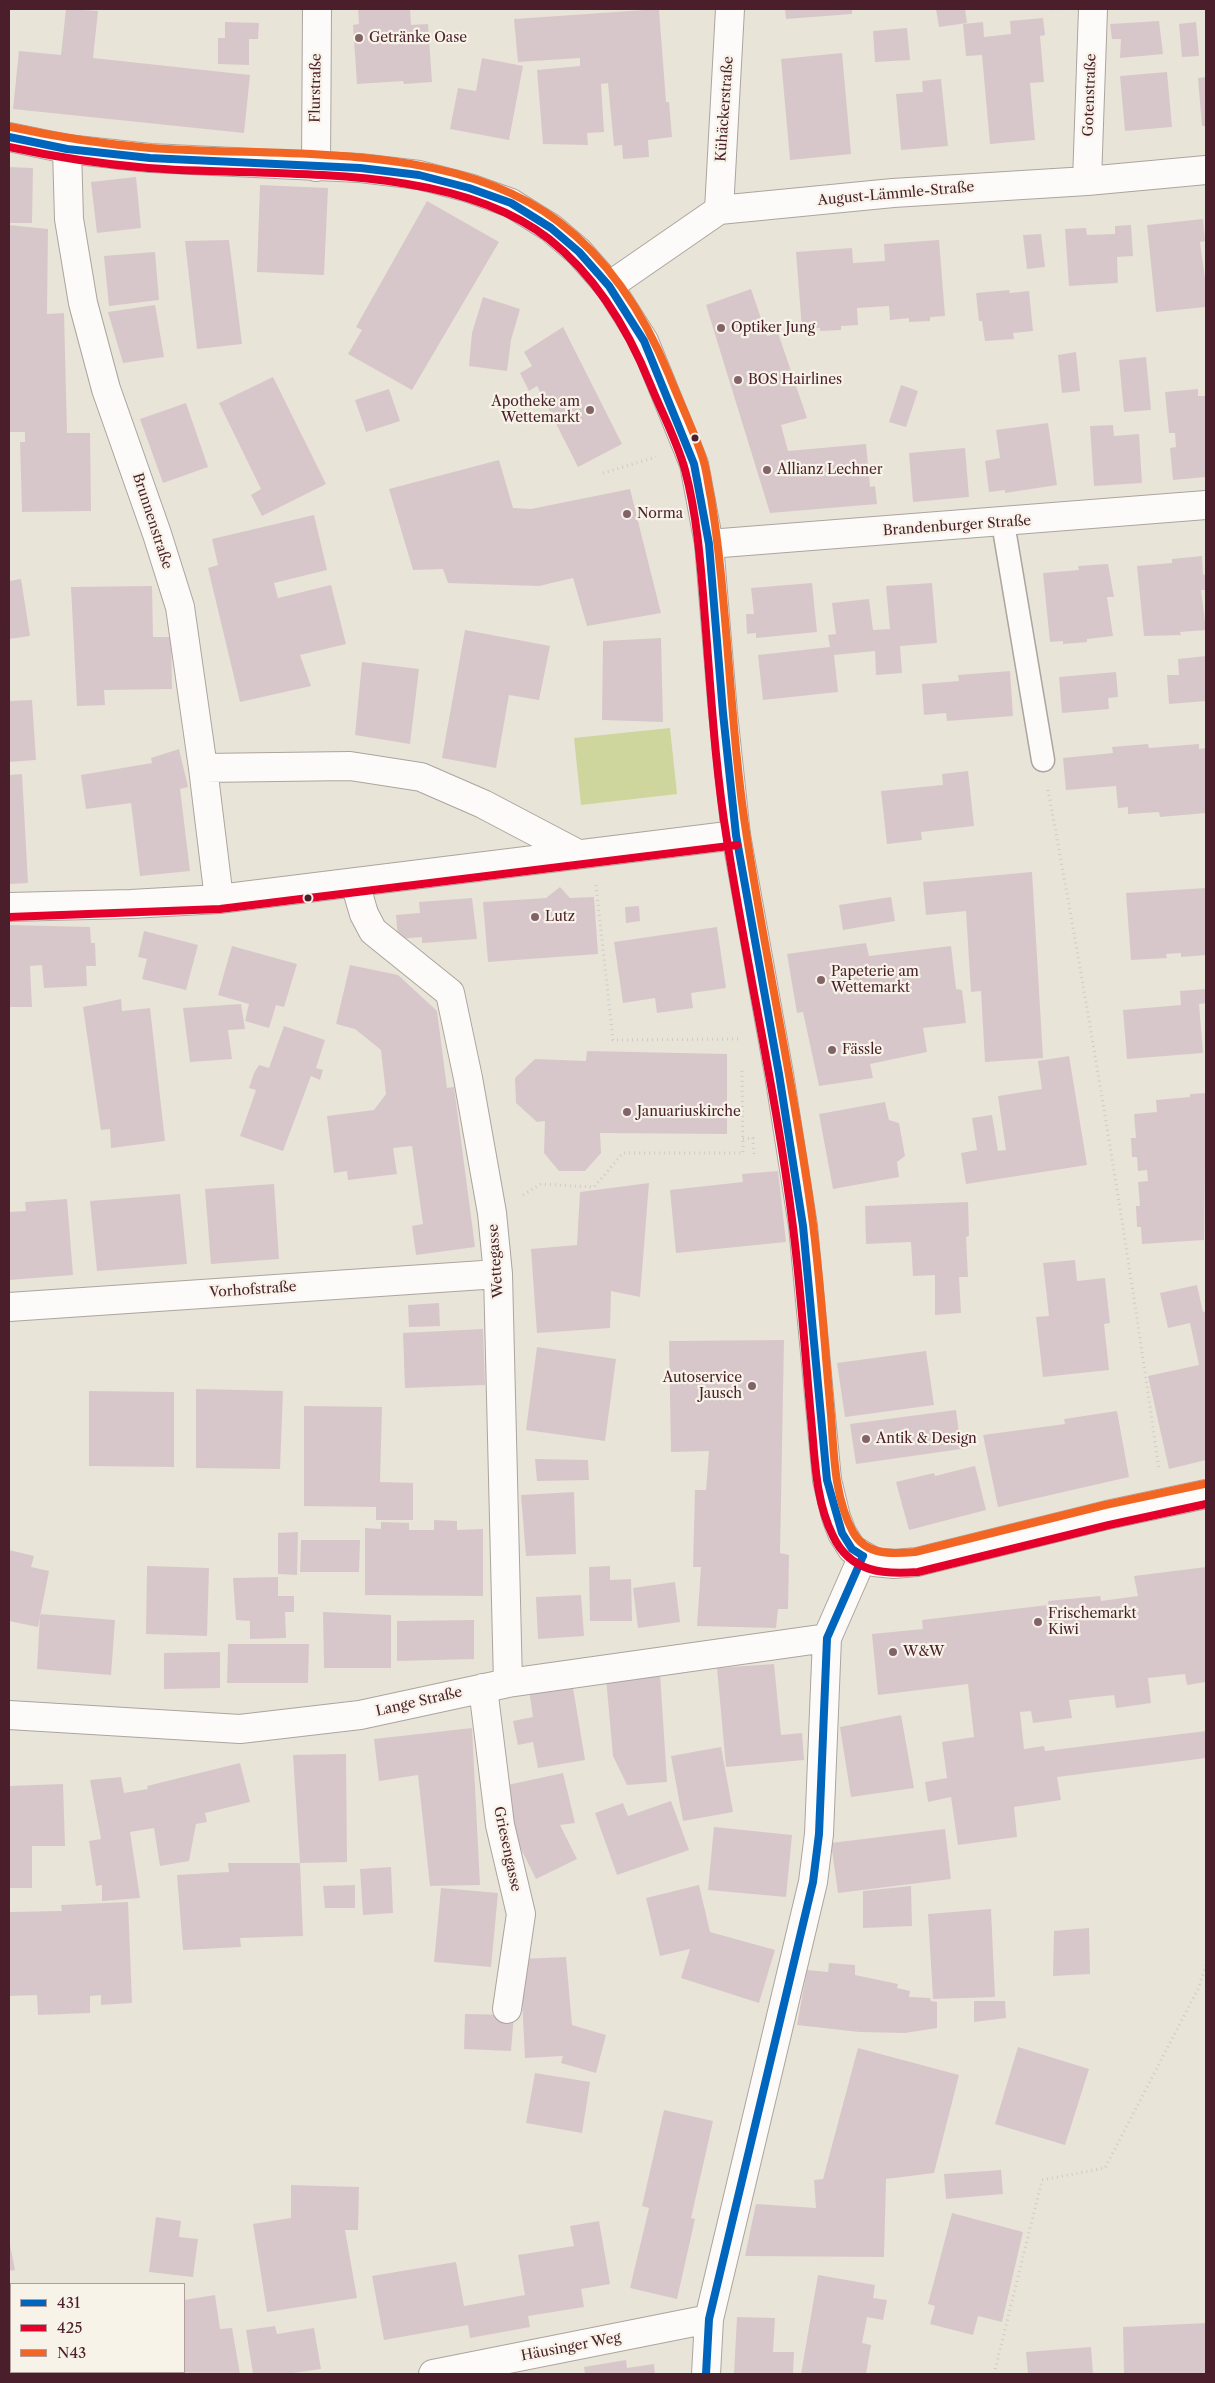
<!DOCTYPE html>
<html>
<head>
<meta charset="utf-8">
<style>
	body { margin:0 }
	#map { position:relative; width:1215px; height:2383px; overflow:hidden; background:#e9e4d8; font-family:"Libre Caslon Text",serif }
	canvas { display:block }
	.frame { position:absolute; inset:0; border:10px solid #4a1f2b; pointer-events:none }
	.legend { position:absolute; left:10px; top:2283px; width:175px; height:90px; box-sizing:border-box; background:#f7f3e8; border:1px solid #b29e9c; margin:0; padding:6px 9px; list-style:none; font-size:15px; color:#4a1f2b }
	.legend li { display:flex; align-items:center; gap:10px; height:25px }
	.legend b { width:25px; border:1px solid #b29e9c }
</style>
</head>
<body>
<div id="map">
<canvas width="1215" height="2383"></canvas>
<div class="frame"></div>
<ul class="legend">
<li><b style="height:6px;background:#0065bd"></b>431</li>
<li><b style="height:6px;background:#e4002b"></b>425</li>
<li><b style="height:6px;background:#f26522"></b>N43</li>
</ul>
</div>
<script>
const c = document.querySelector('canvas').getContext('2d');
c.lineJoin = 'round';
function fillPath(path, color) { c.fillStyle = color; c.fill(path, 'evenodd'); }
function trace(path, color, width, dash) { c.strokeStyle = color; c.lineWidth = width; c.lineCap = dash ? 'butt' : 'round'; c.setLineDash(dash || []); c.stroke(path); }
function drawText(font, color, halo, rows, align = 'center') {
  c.font = font + ' "Libre Caslon Text",serif'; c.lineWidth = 4.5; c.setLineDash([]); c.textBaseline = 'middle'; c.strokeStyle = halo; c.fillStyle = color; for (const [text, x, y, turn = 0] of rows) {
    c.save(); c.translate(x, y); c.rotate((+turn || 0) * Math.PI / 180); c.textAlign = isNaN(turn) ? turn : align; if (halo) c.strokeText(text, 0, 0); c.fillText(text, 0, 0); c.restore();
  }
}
fillPath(new Path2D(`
	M670 728 677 794 581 805 574 738Z`), '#ced69d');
fillPath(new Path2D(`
	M66 9 98 11 93 58 250 75 244 133 13 109 19 51 61 55Z
	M358 9H410L411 25 428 24 432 82 404 84 403 81 357 84 353 25 359 24Z
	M659 9 666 102H669L672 137 648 140 649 157 623 159 622 145 614 146 608 83 601 84 604 132 587 133 588 145 543 144 537 70 580 66V58L518 62 514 19Z
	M785 9H852V14L786 19Z
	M936 9H965L967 23 939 27Z
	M1043 18 1045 35 1040 36 1044 82 1030 83 1035 140 990 144 982 55 966 56 963 24 983 22 984 37 1011 34 1010 21Z
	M1159 21 1163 54 1120 58 1121 39H1112L1110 24Z
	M225 22 259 23 258 39H249V65L218 64V38H225Z
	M1196 22 1199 56 1182 57 1179 24Z
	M907 28 910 60 875 62 873 31Z
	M842 53 851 154 790 160 781 59Z
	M482 58 523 66 509 140 450 129 458 88 476 91Z
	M1167 72 1172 127 1125 131 1120 76Z
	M1206 77V126H1202L1198 78Z
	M941 79 948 146 901 150 896 94 923 92 922 81Z
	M9 167 33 168 32 223H9Z
	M136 177 141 228 97 233 91 182Z
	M260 185 328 188 324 275 257 272Z
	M427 201 499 242 412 390 348 354 362 330 356 327Z
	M1203 219 1205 241 1200 242 1206 286V307L1156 312 1147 225Z
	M9 225 48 229 47 314 64 313 67 433H90L91 511 22 512 20 442H25V432H9Z
	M1131 225 1133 256 1117 257 1118 283 1069 286 1065 229 1086 228 1087 235 1115 234V226Z
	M1041 234 1045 267 1027 269 1023 235Z
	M229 240 242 344 197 349 185 241Z
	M939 240 945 316 930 317V321L909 322V318L890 320 889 306 857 308 858 325 841 326V330L820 331V328L802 329 796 252 852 248 853 263 885 261 884 244Z
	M155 252 159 300 109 306 104 256Z
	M751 289 767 336 778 333 807 418 781 425 788 451 866 444 870 487 875 486 877 504 770 513 706 305Z
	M1009 290 1010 293 1029 291 1033 331 1013 333 1014 339 985 341 982 321H979L976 293Z
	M483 297 520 309 511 340 507 371 469 366 472 333Z
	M155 305 164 357 123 363 108 312Z
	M563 327 622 444 578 467 537 386 529 391 520 373 532 366 524 352Z
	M1076 352 1080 391 1062 393 1058 355Z
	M1146 357 1151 410 1124 412 1119 360Z
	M273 377 326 484 262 516 251 495 261 489 219 403Z
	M901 385 918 391 906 427 889 422Z
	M389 389 400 421 366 432 355 400Z
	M1198 389V396H1206V477L1173 480 1170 448 1176 447 1175 433H1169L1165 392Z
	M186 403 208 467 163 483 140 419Z
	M1048 423 1057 485 1005 493V490L989 492 985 461 1000 458 996 430Z
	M1113 425 1114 436 1139 434 1142 483 1094 486 1090 426Z
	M965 448 969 497 913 502 909 453Z
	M499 460 513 508 531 509 630 489 661 613 587 626 573 578 539 586 448 583 443 569 413 570 389 489Z
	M314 515 327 570 274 583 278 598 331 585 346 644 300 655 311 686 240 702 208 568 218 565 212 539Z
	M1202 556 1203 575 1206 574V590H1201L1206 630 1180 632 1181 635 1144 636 1137 566 1172 563V559Z
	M1108 564 1114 597H1107L1113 636 1087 639V642L1063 644V641L1050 642 1043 573 1079 570 1078 566Z
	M21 579 30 636 9 639V581Z
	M812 583 817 632 756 638V633L747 634 746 614H754L751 588Z
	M932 583 937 643 900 646 902 673 876 675 875 651 834 655 838 692 763 700 758 655 830 647 828 635 836 634 832 603 869 599 873 630 890 629 886 586Z
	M152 586 153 637H171L172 689 104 690 105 705 77 706 71 587Z
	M465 630 550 646 539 700 509 695 496 768 442 758Z
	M661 638 663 722 602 720 603 641Z
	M1206 656V701L1169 704 1167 675H1179L1178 659Z
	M362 662 419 669 410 744 355 735Z
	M1010 671 1013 716 947 721 946 713 924 715 922 684 959 681 958 675Z
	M1116 672 1118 697 1108 698 1109 709 1062 713 1059 677Z
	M32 700 36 760 9 762V701Z
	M1148 744 1149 748 1199 744V749L1206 748V813L1160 817 1159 812 1128 814V807L1118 808 1116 786 1066 790 1063 758 1113 753 1112 747Z
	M179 749 188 787 180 789 190 871 140 876 131 803 86 809 81 775 152 763 151 758Z
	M968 771 974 826 921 832 922 840 887 844 881 791 943 785 942 774Z
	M22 774 28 883 9 884V775Z
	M1032 872 1043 1058 985 1062 981 991 971 992 966 911 926 915 923 882Z
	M560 887 570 898 594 897 598 954 488 962 483 902 546 898Z
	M1206 888V955L1181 957V953L1166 954 1167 958 1131 960 1126 893Z
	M891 897 895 921 843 930 839 905Z
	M472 898 477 939 422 943V937L398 939 396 915 420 913 419 902Z
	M639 906 640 921 626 923 625 907Z
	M9 925 90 927 91 943H95L96 966H86L87 986 44 988 42 965 30 966 32 1007H9Z
	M717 927 726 988 691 993 693 1008 657 1013 655 998 623 1003 614 942Z
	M144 931 198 945 186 990 142 979 147 959 138 957Z
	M866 943 869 956 951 946 956 989 962 990 966 1023 923 1028 927 1052 870 1064 873 1078 819 1086 803 1012 797 1013 787 954Z
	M232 946 297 964 284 1007 276 1005 269 1028 245 1021 249 1004 218 995Z
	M350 965 398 975 437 1011 447 1088 454 1087 475 1247 416 1255 412 1226 423 1224 412 1146 393 1148 397 1174 348 1180 347 1171 334 1173 327 1116 374 1110 386 1094 381 1050 355 1029 336 1024Z
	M1206 989V1003L1199 1004 1203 1053 1127 1059 1123 1010 1181 1005 1180 991Z
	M121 999 122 1011 150 1008 165 1141 111 1148 110 1129 101 1130 83 1007Z
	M241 1004 245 1029 228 1030 232 1059 190 1062 183 1008Z
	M284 1026 325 1040 316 1068 323 1070 320 1080 311 1076 283 1151 240 1136 256 1090 249 1088 254 1073 259 1065 269 1068Z
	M587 1051 727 1054V1134L600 1133 601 1153 585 1171H559L544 1153 545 1121 537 1122 516 1103 515 1078 535 1059 586 1061Z
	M1069 1056 1087 1165 966 1184 961 1153 977 1150 972 1118 992 1115 998 1151 1006 1150 998 1096 1042 1089 1038 1061Z
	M1206 1093 1204 1240 1142 1244 1141 1227H1137L1136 1206H1140L1138 1182 1148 1181 1147 1170 1138 1171 1137 1157H1132L1131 1138H1136L1134 1114 1157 1112 1156 1100 1190 1097V1094Z
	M885 1102 889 1120 899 1123 905 1156 897 1162 899 1177 833 1189 819 1114Z
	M778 1171 786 1242 676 1253 670 1190 743 1182 742 1174Z
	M649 1183 640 1297 611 1291 610 1328 537 1333 531 1249 577 1245 580 1192Z
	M274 1184 279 1259 211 1264 205 1189Z
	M180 1194 187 1264 97 1271 90 1201Z
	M67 1199 73 1275 9 1280V1212L26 1211 25 1202Z
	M968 1202 969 1236 966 1237 968 1277H959L961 1313 935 1315V1275L913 1276 911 1242 866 1244 865 1206Z
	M1075 1260 1077 1281 1105 1278 1110 1323 1104 1324 1109 1370 1043 1377 1036 1317 1049 1316 1043 1263Z
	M1197 1285 1203 1312 1206 1311V1460L1169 1469 1148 1376 1199 1365 1190 1323 1168 1328 1160 1293Z
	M439 1303 440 1326 409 1327 408 1305Z
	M483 1329 485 1385 405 1388 403 1333Z
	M784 1340 780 1553 789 1555 788 1609H778L776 1628 697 1626 701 1567H693L695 1490H706L709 1451 671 1452 669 1341Z
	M537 1347 616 1359 605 1441 526 1430Z
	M926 1351 934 1405 845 1417 837 1363Z
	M196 1389 283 1391 280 1469 196 1468Z
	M89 1391 174 1392V1467L89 1466Z
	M304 1406 382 1407 380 1482 413 1483V1520H376V1507L304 1506Z
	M956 1410 961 1449 856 1464 850 1424Z
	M1117 1411 1129 1477 998 1507 983 1435 1065 1424 1064 1419Z
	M535 1459 588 1460 589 1480 537 1481Z
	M975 1466 986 1510 909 1530 896 1482 934 1473 935 1476Z
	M574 1492 576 1554 526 1556 521 1495Z
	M434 1520 457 1521V1530L483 1529V1596L365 1595V1528L381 1529V1522L409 1523V1530H434Z
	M298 1532 297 1575 278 1574V1533Z
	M301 1540H360L359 1572H300Z
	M9 1550 34 1556 31 1567 49 1571 38 1627 9 1621Z
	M147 1566 209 1568 207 1636 146 1634Z
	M610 1566V1580L631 1579 632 1621H590L589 1567Z
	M1206 1567V1682L1187 1685 1185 1674 1148 1678 1151 1703 1116 1708 1114 1695 1069 1700 1072 1718 1033 1723 1031 1711 1020 1712 1024 1749 1044 1746 1045 1751 1206 1731V1758L1057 1777 1061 1800 1014 1807 1017 1837 958 1845 951 1797 928 1802 925 1782 947 1778 942 1742 974 1737 968 1684 878 1695 872 1634 923 1629 922 1620 1048 1605V1601L1100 1596 1101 1601 1138 1596 1134 1576Z
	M278 1577V1596H294V1612H285L286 1638 250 1639V1621L236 1620 233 1578Z
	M675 1582 680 1622 638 1628 633 1588Z
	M581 1595 584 1636 538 1639 536 1597Z
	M323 1612 391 1615V1668H324Z
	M40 1614 115 1620 111 1675 37 1669Z
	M474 1620V1659L397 1661V1621Z
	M228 1644H309L308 1683H227Z
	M220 1652V1688L164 1689V1653Z
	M774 1664 781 1735 802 1733 804 1760 726 1767 717 1668Z
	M660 1673 667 1782 627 1785 613 1756 606 1678Z
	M572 1682 585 1760 538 1768 533 1742 518 1745 513 1721 533 1717 529 1690Z
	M901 1715 914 1788 851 1797 840 1727Z
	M472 1728 480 1885 430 1886 418 1775 379 1781 374 1739Z
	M721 1747 733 1812 683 1821 671 1756Z
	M346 1754 347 1862 300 1863 293 1755Z
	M240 1763 250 1802 205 1813 207 1822 196 1824 189 1861 160 1866 154 1828 130 1832 140 1898 102 1901V1885L96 1886 89 1841 101 1839 90 1780 121 1777 124 1793 148 1789 147 1786Z
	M563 1773 575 1823 560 1825 577 1859 536 1879 515 1837 503 1786Z
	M63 1784 65 1846H32V1888H9V1786Z
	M671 1801 689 1850 617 1875 595 1813 623 1803 628 1816Z
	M714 1827 792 1835 786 1897 708 1890Z
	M945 1829 951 1879 838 1893 831 1843Z
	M228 1863H300L303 1936 240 1938 241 1947 183 1950 177 1875 229 1872Z
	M391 1867 393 1913 363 1915 360 1869Z
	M355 1885V1908H325L323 1886Z
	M699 1885 710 1932 775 1950 759 2003 681 1978 690 1949 660 1956 646 1898Z
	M911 1886 912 1926 863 1928V1891Z
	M441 1888 498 1893 491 1967 434 1962Z
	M128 1902 132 2003 101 2005V1995L90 1996V2013L38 2015 37 1995 9 1996V1912L62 1911 61 1905Z
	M991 1909 995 1997 933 1999 928 1914Z
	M1089 1928 1090 1974 1053 1976 1054 1931Z
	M566 1957 572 2025 606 2035 596 2073 561 2063 563 2056 525 2058 520 1959Z
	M829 1963 855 1965V1975L898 1984 897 1988 910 1991 909 1997 930 1998 931 2001 937 2002V2028L905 2033 859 2032 797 2025 807 1970 828 1972Z
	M974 2001H1005L1006 2018 974 2022Z
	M465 2014 514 2015 511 2051 464 2049Z
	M1018 2047 1089 2069 1065 2145 995 2124Z
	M858 2048 959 2075 934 2173 886 2179 884 2257 745 2256 756 2204 816 2208 814 2180 823 2179Z
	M535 2073 590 2082 582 2133 526 2123Z
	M664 2110 713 2121 691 2218 695 2219 677 2299 630 2288 649 2208 642 2206Z
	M1001 2170 1003 2194 946 2199 944 2174Z
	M291 2185 359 2187 358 2230H345L357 2298 267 2312 253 2224 291 2218Z
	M952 2213 1023 2232 1002 2322 978 2316 973 2335 930 2324 935 2306 928 2304Z
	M156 2217 181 2221 179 2237 198 2239 193 2277 149 2272Z
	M599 2221 610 2284 581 2289 584 2307 528 2316 530 2327 470 2338 468 2325 384 2340 372 2276 456 2262 464 2306 525 2295 518 2255 574 2246 570 2226Z
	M10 2245 15 2270 9 2271V2246Z
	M818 2275 875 2285 873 2298 887 2300 883 2320 867 2317 862 2343 871 2345 866 2374H801Z
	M215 2295 220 2329 232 2328 240 2374H157V2372H184V2300Z
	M737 2317 775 2318 773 2352H794L793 2374H734Z
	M1206 2323V2374H1124L1123 2327Z
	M275 2326 277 2334 314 2328 321 2369 286 2374H253L246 2330Z
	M1091 2347 1093 2374H1028L1026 2352Z
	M626 2360 627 2368 654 2364 655 2374H585L584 2367Z
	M69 2372H137L138 2374H69Z`), '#d8c7ca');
const service = new Path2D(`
	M1003 523 1043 760`);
const minor = new Path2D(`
	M67 149 69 219 83 303 106 389 157 534 180 607 203 768 219 899
	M316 167 317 9
	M1087 181 1093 9
	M719 210 730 9
	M609 286 719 210 893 193 1087 181 1206 170
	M709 544 1206 505
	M203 768 350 766 421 777 483 804 578 854
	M355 883 364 914 373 931 450 993 468 1078 492 1213 498 1274 508 1683
	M9 907 131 904 219 899 736 835
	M9 1307 498 1274
	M483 1688 500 1825 521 1914 507 2009
	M9 1715 240 1729 360 1715 508 1683 827 1638
	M433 2374 709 2319
	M706 2374 709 2319 813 1882 819 1834 827 1638 863 1556`);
const secondary = new Path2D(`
	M9 137 67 149 150 158 360 168 419 175 469 188 511 203 551 228 579 252 609 286 644 341 694 464 709 544 723 713 736 835 779 1074 803 1226 827 1480 836 1517 842 1533 852 1549 874 1562 894 1564 917 1562 1107 1515 1206 1494`);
trace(service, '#aca49e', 25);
trace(minor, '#aca49e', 30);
trace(secondary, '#aca49e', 30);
trace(new Path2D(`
	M1052 9H1060
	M603 473 656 457
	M1048 790C1090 1016 1127 1242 1159 1470
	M596 885 613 1040 740 1039
	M743 1139 753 1138 754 1154 758 1153
	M523 1195 541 1184 594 1187 623 1153H743L742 1068
	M994 2374 1042 2180 1105 2168 1198 1989 1206 1965`), '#cfcac8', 3, [1, 4]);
trace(service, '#fcfbf9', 22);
trace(minor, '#fcfbf9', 28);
trace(secondary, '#fcfbf9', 28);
trace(new Path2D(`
	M9 137 67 149 150 158 360 168 419 175 469 188 511 203 551 228 579 252 609 286 644 341 694 464 709 544 723 713 736 835 779 1074 803 1226 827 1480 842 1533 852 1549 863 1556
	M706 2374 709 2319 813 1882 819 1834 827 1638 863 1556`), '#0065bd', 8);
trace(new Path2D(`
	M9 147C55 157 101 164 148 168 271 178 448 160 549 239 597 277 628 329 651 386 662 413 677 441 685 470 698 519 701 569 705 619 711 693 715 767 727 840 747 969 777 1097 793 1227 801 1291 805 1354 811 1418 815 1457 815 1500 833 1536 850 1572 883 1575 918 1572L1109 1525 1206 1504
	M9 917 220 909 737 845`), '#e4002b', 8);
trace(new Path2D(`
	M11 127C57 137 103 144 150 148 279 158 451 139 559 222 610 261 645 316 669 375 680 403 694 431 703 459 707 471 708 485 711 498 717 535 721 571 724 608 731 684 735 762 747 838 767 967 796 1095 813 1224 821 1287 825 1351 831 1415 834 1453 834 1497 853 1532 866 1556 892 1554 915 1552L1105 1505 1204 1484`), '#f26522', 8);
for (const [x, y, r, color] of [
	[359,38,5,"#826468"],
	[721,328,5,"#826468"],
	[738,380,5,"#826468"],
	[590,410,5,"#826468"],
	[695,438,4.5,"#4a1f2b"],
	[767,470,5,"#826468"],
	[627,514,5,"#826468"],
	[308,898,4.5,"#4a1f2b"],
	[535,917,5,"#826468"],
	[821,980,5,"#826468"],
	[832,1050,5,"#826468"],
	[627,1112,5,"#826468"],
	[752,1386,5,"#826468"],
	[866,1439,5,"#826468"],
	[1038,1622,5,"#826468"],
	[893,1652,5,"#826468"]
]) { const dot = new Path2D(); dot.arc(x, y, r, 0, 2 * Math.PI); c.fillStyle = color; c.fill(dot); trace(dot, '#f7f3e8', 2); }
drawText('14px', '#4a1f2b', '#f7f3e8', [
	["Getränke Oase",369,38],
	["Optiker Jung",731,328],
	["BOS Hairlines",748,380],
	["Apotheke am",580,402,"right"],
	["Wettemarkt",580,418,"right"],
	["Allianz Lechner",777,470],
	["Norma",637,514],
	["Lutz",545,917],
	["Papeterie am",831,972],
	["Wettemarkt",831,988],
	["Fässle",842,1050],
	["Januariuskirche",637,1112],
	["Autoservice",742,1378,"right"],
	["Jausch",742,1394,"right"],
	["Antik & Design",876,1439],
	["Frischemarkt",1048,1614],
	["Kiwi",1048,1630],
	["W&W",903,1652]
], 'left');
drawText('14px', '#4a1f2b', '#f7f3e8', [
	["Flurstraße",316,88,-89],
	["Gotenstraße",1090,95,-88],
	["Kühäckerstraße",725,109,-86],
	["August-Lämmle-Straße",896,194,-5],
	["Brunnenstraße",152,521,72],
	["Brandenburger Straße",957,526,-4],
	["Wettegasse",496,1261,-94],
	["Vorhofstraße",253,1290,-4],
	["Lange Straße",419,1702,-13],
	["Griesengasse",507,1849,78],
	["Häusinger Weg",571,2347,-11]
]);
</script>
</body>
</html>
